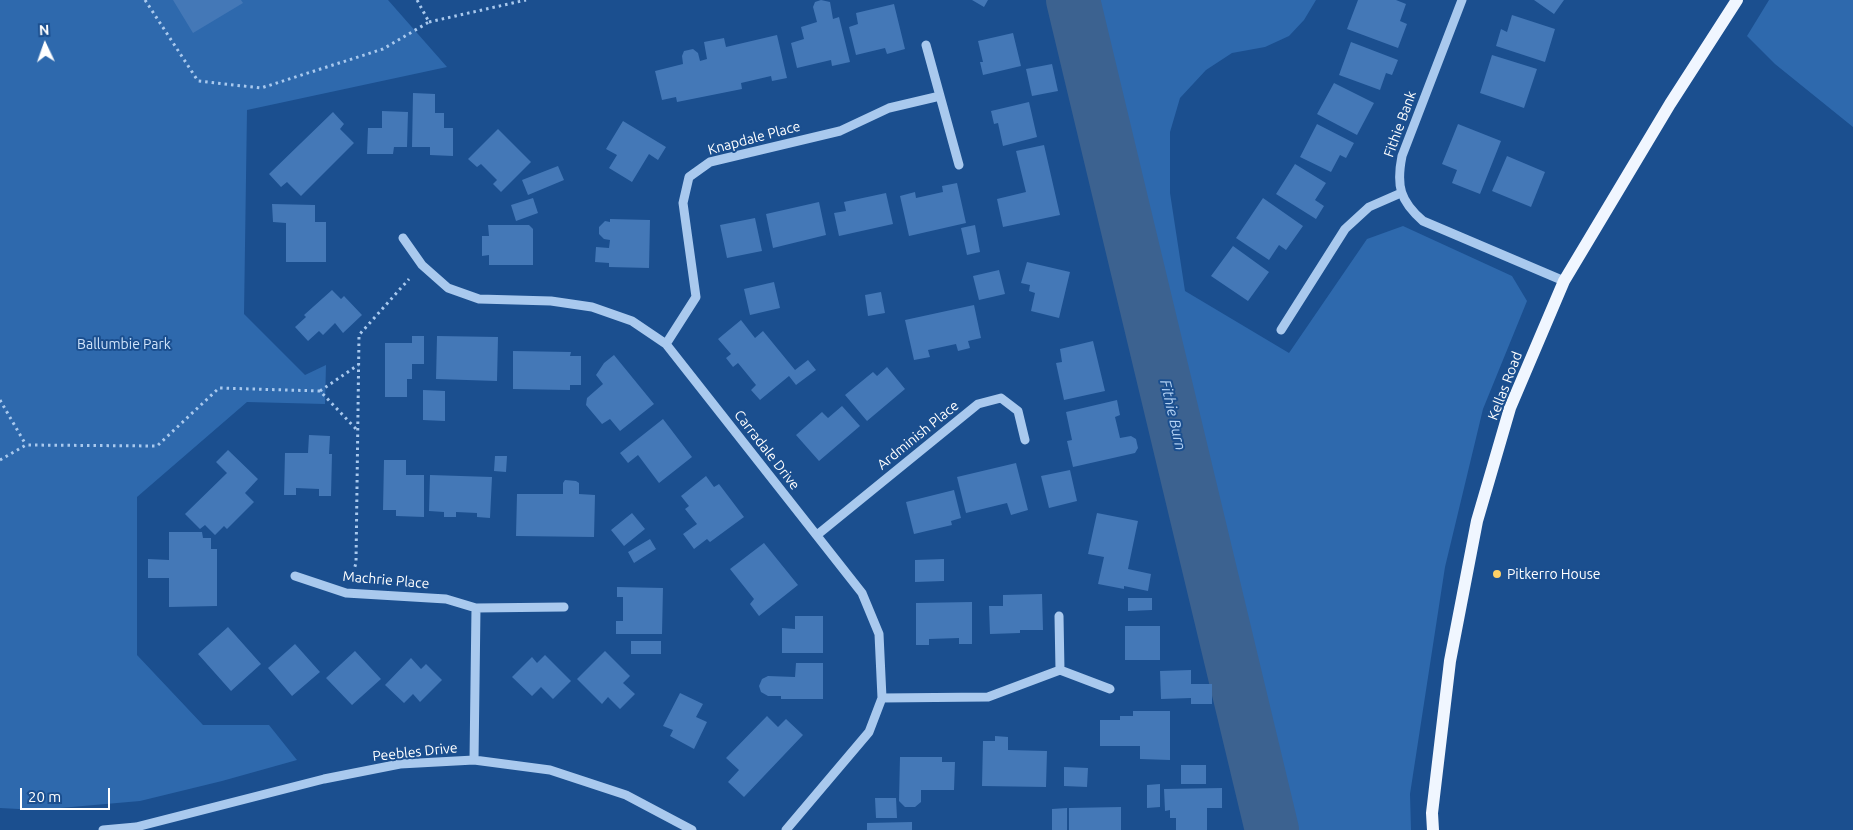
<!DOCTYPE html>
<html>
<head>
<meta charset="utf-8">
<style>
	body { margin:0 }
	#map { position:relative; width:1853px; height:830px; overflow:hidden; background:#1b4f8f; font-family:Ubuntu,sans-serif }
	canvas { display:block }
	.north { position:absolute; left:20px; top:20px; width:50px; height:50px; -webkit-text-stroke:4px #1b4f8f; paint-order:stroke; rotate:357deg; font-size:14px; font-weight:700; line-height:20px; text-align:center; color:#fff }
	.north::after { content:''; display:block; margin:auto; width:18px; height:22px; background:#fff; clip-path:polygon(50% 0,100% 100%,50% 72%,0 100%) }
	.scale { position:absolute; left:20px; top:788px; width:90px; height:22px; box-sizing:border-box; border:2px solid #fff; border-top:0; padding-left:6px; font-size:15px; line-height:18px; white-space:nowrap; color:#fff; -webkit-text-stroke:4px #1b4f8f; paint-order:stroke }
</style>
</head>
<body>
<div id="map">
<canvas width="1853" height="830"></canvas>
<div class="north">N</div>
<div class="scale">20 m</div>
</div>
<script>
const c = document.querySelector('canvas').getContext('2d');
c.lineJoin = 'round';
function fillPath(path, color) { c.fillStyle = color; c.fill(path, 'evenodd'); }
function trace(path, color, width, dash) { c.strokeStyle = color; c.lineWidth = width; c.lineCap = dash ? 'butt' : 'round'; c.setLineDash(dash || []); c.stroke(path); }
function drawText(font, color, halo, rows, align = 'center') {
  c.font = font + ' Ubuntu,sans-serif'; c.lineWidth = 4; c.setLineDash([]); c.textBaseline = 'middle'; c.strokeStyle = halo; c.fillStyle = color; for (const [text, x, y, turn = 0] of rows) {
    c.save(); c.translate(x, y); c.rotate((+turn || 0) * Math.PI / 180); c.textAlign = isNaN(turn) ? turn : align; if (halo) c.strokeText(text, 0, 0); c.fillText(text, 0, 0); c.restore();
  }
}
fillPath(new Path2D(`
	M0 0H388L447 67 247 110 244 314 305 375 326 365 325 404 247 402 137 497V655L203 725H269L297 760 222 781 140 801 37 810 0 808Z
	M1055 0H1316L1304 20 1289 36 1265 47 1232 53 1206 70 1180 98 1170 132V193L1185 291 1289 353 1367 239 1403 226 1512 276 1527 301 1483 409 1445 567 1410 794 1411 830H1252L1242 764Z
	M1769 0H1853V127L1775 64 1747 36Z`), '#2e69ad');
trace(new Path2D(`
	M1073 0 1272 830`), '#3c6290', 54);
fillPath(new Path2D(`
	M173 0H241L243 3 193 33Z
	M821 0 830 2 833 19 839 17 850 62 832 66 831 60 797 68 791 43 804 39 801 27 817 22 813 7 815 2Z
	M972 0H988L984 7Z
	M1358 0H1396L1406 4 1400 21 1407 24 1398 48 1347 29Z
	M1534 0H1564L1554 14Z
	M894 4 905 49 887 54 885 48 856 55 849 27 858 24 856 13Z
	M1512 15 1555 29 1545 62 1496 46 1501 29 1507 32Z
	M1013 33 1021 66 983 75 980 62H983L978 41Z
	M777 35 787 78 772 81 771 76 741 83 742 89 677 102 676 97 662 100 655 71 683 64 682 56 684 51 693 49 698 53 700 61 707 59 704 42 724 38 726 47Z
	M1351 42 1398 60 1392 75 1386 73 1380 90 1339 75Z
	M1492 55 1537 69 1524 108 1480 93Z
	M1052 64 1058 91 1032 96 1026 69Z
	M1334 83 1374 103 1357 135 1317 114Z
	M413 93 435 94V113H444V128H453V156L430 155V147H412Z
	M1029 102 1037 137 1003 146 998 123 994 124 991 111Z
	M382 111 408 112 407 147H394L393 154H367L368 128H382Z
	M333 112 344 124 340 129 354 143 301 196 287 182 281 187 269 174Z
	M623 121 666 147 658 160 649 154 632 182 609 168 617 155 606 149Z
	M1317 124 1354 143 1346 158 1340 155 1331 172 1300 157Z
	M1458 124 1501 141 1480 194 1452 183 1457 170 1442 164Z
	M498 129 531 162 501 192 493 184 497 180 481 164 477 167 468 159Z
	M1044 145 1060 215 1003 227 997 199 1026 192 1016 151Z
	M1507 156 1545 172 1531 207 1492 191Z
	M1295 164 1326 183 1315 200 1324 206 1316 219 1276 194Z
	M558 166 564 180 528 195 522 180Z
	M957 183 966 223 909 236 900 196 915 192 916 198 943 192 942 186Z
	M886 193 893 224 839 236 834 213 846 211 844 202Z
	M533 198 538 213 516 221 511 205Z
	M1263 198 1303 226 1286 250 1279 245 1269 260 1236 238Z
	M819 202 826 235 773 248 766 214Z
	M272 204 315 205V222H326V262H286V223L273 222Z
	M755 218 762 251 727 258 720 225Z
	M610 219 650 220 649 268 609 267V263L595 262 596 247 609 248 610 240 604 239 599 234V227L605 221 610 222Z
	M488 225H529L533 229V265H489V255L482 256V236H489Z
	M975 225 980 252 967 255 961 228Z
	M1233 246 1269 272 1248 301 1211 276Z
	M1027 262 1070 272 1059 318 1031 311 1035 293 1029 291 1030 285 1021 283Z
	M999 270 1005 294 979 300 973 276Z
	M774 282 780 308 750 315 744 289Z
	M332 290 341 299 344 296 362 315 343 333 335 323 323 335 319 331 308 341 295 327 306 317 304 315Z
	M881 292 885 313 868 316 865 295Z
	M974 305 981 338 968 341 970 348 958 351 956 344 928 350 930 357 914 360 905 320Z
	M741 320 755 338 763 331 795 370 808 360 816 370 796 385 789 376 760 400 751 390 756 385 738 363 733 367 726 358 731 354 718 339Z
	M412 336H424V364H412V379H407V397H385V343H412Z
	M437 336 498 337 497 381 436 379Z
	M1093 341 1105 391 1064 400 1056 363 1062 362 1060 349Z
	M513 351 571 352 570 356H581V385H570V390L513 389Z
	M614 355 654 404 620 431 610 419 602 424 586 405 587 398 603 384 596 375 604 363Z
	M887 367 905 389 867 421 845 395 873 372 877 376Z
	M423 390 445 391V421L423 420Z
	M1117 400 1120 415 1115 417 1120 438 1131 436 1136 439 1138 448 1135 453 1073 467 1067 441 1072 440 1066 412Z
	M842 406 860 426 819 461 796 435 822 412 828 418Z
	M663 419 692 457 659 483 638 455 628 463 620 453Z
	M309 435 330 436 329 454H332L331 496H319V489L296 488V495H284L285 453H308Z
	M228 450 258 479 245 493 254 502 227 529 224 526 215 535 205 525 200 529 185 514 227 473 216 462Z
	M495 456H507L506 472 494 471Z
	M384 460H406V475H424V517L396 516V510H383Z
	M1016 463 1028 510 1011 515 1007 503 966 513 957 477Z
	M1070 470 1077 501 1049 508 1041 476Z
	M430 475 492 477 490 518 477 517V513L456 512V517H444V512L429 511Z
	M706 476 714 487 719 484 744 517 710 542 707 539 694 549 683 534 697 524 685 509 689 506 681 496Z
	M565 480 576 481 579 483V494L595 495 594 537 516 536 517 494H563V483Z
	M954 490 961 518 951 521 952 525 914 534 906 502Z
	M632 513 645 529 624 546 611 530Z
	M1097 513 1138 521 1128 569 1151 574 1148 591 1124 586V589L1098 584 1104 557 1088 554Z
	M169 532H202L203 538H211V549H217V606L169 607V578H148V559L169 560Z
	M650 539 656 549 634 563 628 552Z
	M764 543 798 585 759 616 750 604 754 599 730 569Z
	M944 559V581L915 582V560Z
	M617 587 663 588 662 634H616V621H623V597H617Z
	M1042 594 1043 630H1020V633L990 634 989 606H1003V595Z
	M1128 598H1152V610L1128 611Z
	M972 602V644H959V638L929 639V645H916V603Z
	M795 616H823V653H782V628L795 629Z
	M1125 626H1160V660H1125Z
	M228 627 261 664 231 691 198 654Z
	M631 641H661V654H631Z
	M295 644 320 672 292 696 268 668Z
	M355 651 381 679 352 705 326 678Z
	M605 651 630 676 623 683 635 694 620 709 608 697 602 704 577 679Z
	M545 655 571 681 553 699 541 687 532 696 512 677 532 657 537 663Z
	M411 658 421 669 426 664 442 680 420 702 413 694 404 703 385 685Z
	M796 663H823V699H781V696H768L761 692 759 686 762 679 768 676 795 677Z
	M1191 670V684H1212V704H1191V698L1161 699 1160 671Z
	M680 693 703 704 696 717 707 722 694 749 670 736 673 730 663 726Z
	M1133 711H1170V760L1140 759V746H1100V720H1120V716H1133Z
	M767 716 778 727 786 719 803 735 744 797 728 782 739 770 726 758Z
	M995 736 1008 737V750L1047 751 1046 787 982 786 983 741H995Z
	M900 757H942V762H955L954 790H921V802L915 807H905L899 801Z
	M1181 765H1206V784H1181Z
	M1064 767 1088 768 1087 787 1064 786Z
	M1160 784V807L1147 808V785Z
	M1222 788V808H1207V830H1176V818H1170V810L1165 811 1164 789Z
	M875 798H896L897 818H876Z
	M1121 807V830H1069V808Z
	M1067 808V830H1052V809Z
	M912 822V830H867V823Z`), '#4478b7');
trace(new Path2D(`
	M145 0 198 81 261 88 383 49 429 22 417 0
	M429 22 526 0
	M320 391 358 365
	M0 400 26 445
	M0 460 26 445 157 446 219 388 320 391 357 430
	M353 573 356 563 359 335 409 279`), '#a9c9ee', 3, [2.5, 4]);
trace(new Path2D(`
	M1462 0 1402 156C1396 186 1400 201 1423 221L1564 281
	M926 45 959 165
	M403 238 422 265 448 288 479 299 551 301 592 307 632 321 666 344 862 593 879 634 882 698 869 732 786 830
	M1281 330 1345 229 1369 207 1401 193
	M666 344 696 297 683 203 689 177 710 162 840 131 889 108 940 96
	M817 535 978 404 1001 398 1018 411 1025 440
	M295 576 346 593 446 599 476 608 564 607
	M1060 670 1110 689
	M882 698 988 697 1060 670 1059 616
	M474 760 476 608
	M103 830 136 827 324 779 400 764 474 760 550 770 626 795 692 830`), '#a9c9ee', 9);
trace(new Path2D(`
	M1433 830 1432 813 1450 661 1477 521 1510 408 1564 281 1670 104 1737 0`), '#f0f6ff', 12);
for (const [x, y, r, color] of [
	[1497,574,5,"#ffd166"]
]) { const dot = new Path2D(); dot.arc(x, y, r, 0, 2 * Math.PI); c.fillStyle = color; c.fill(dot); trace(dot, '#1b4f8f', 2); }
drawText('14px', '#fff', '#1b4f8f', [
	["Fithie Bank",1400,124,-70],
	["Knapdale Place",754,138,-15],
	["Kellas Road",1505,386,-69],
	["Ardminish Place",918,435,-39],
	["Carradale Drive",767,450,52],
	["Machrie Place",386,580,5],
	["Peebles Drive",415,752,-6]
]);
drawText('14px', '#cfe3fa', '#1b4f8f', [
	["Ballumbie Park",124,344]
]);
drawText('14px', '#fff', '#1b4f8f', [
	["Pitkerro House",1507,574]
], 'left');
drawText('italic 15px', '#b5d3f5', '#1b4f8f', [
	["Fithie Burn",1173,415,77]
]);
</script>
</body>
</html>
